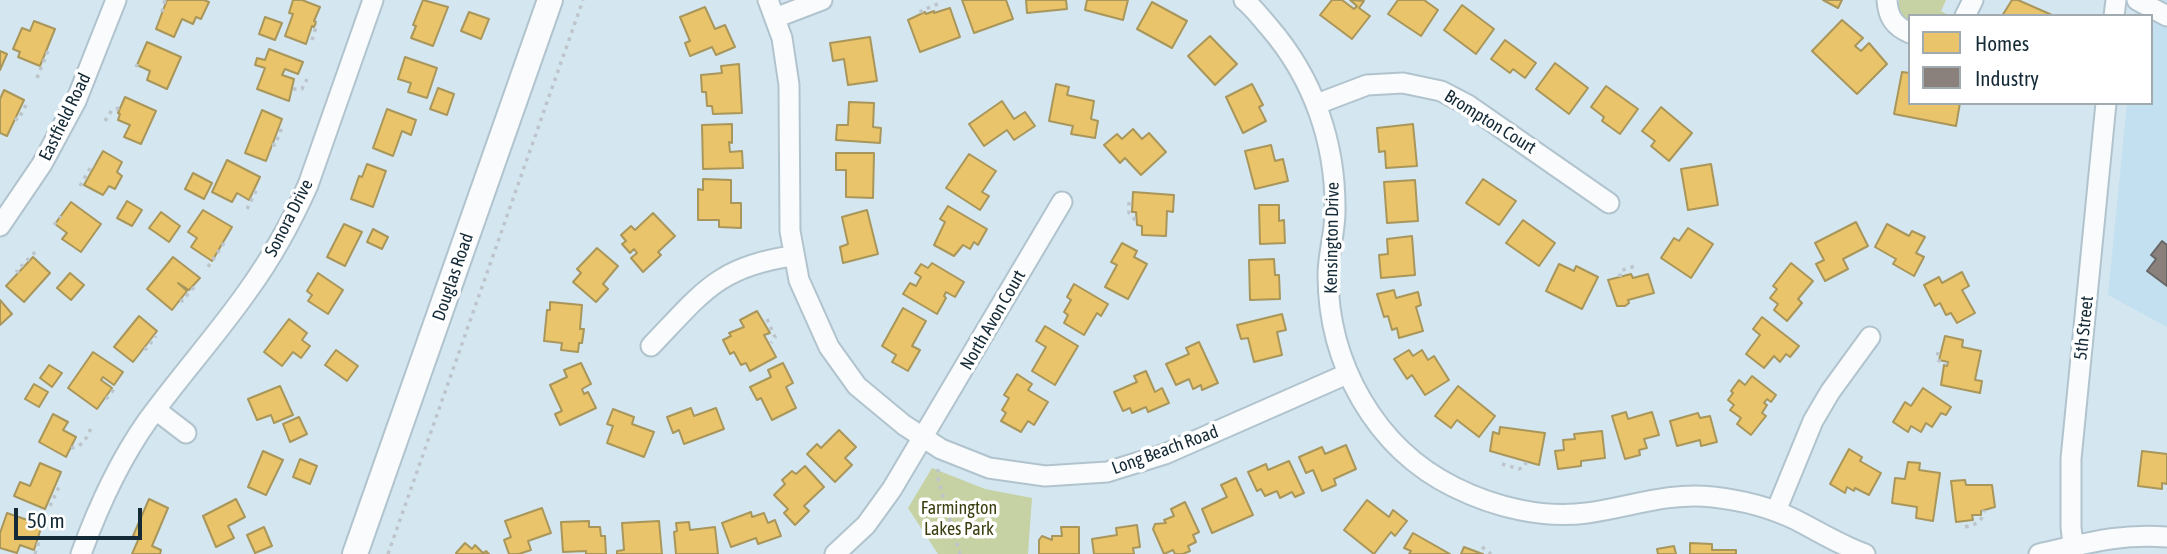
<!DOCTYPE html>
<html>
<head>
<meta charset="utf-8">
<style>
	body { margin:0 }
	#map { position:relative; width:2167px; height:554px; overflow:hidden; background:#d4e6f0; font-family:"Asap Condensed",sans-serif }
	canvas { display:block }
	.legend { position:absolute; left:1908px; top:14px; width:245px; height:91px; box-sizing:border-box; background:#fff; border:2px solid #a1aaaf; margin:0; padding:9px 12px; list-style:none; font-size:21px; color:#142a36 }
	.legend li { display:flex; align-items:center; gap:14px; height:35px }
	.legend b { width:35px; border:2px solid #a1aaaf }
	.scale { position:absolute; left:14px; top:508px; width:128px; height:32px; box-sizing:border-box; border:4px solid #142a36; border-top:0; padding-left:9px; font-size:21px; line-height:24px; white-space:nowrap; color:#142a36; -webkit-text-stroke:5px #fff; paint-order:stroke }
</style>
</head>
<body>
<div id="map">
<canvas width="2167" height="554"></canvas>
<ul class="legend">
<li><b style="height:19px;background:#e9c46a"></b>Homes</li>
<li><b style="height:19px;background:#8a817c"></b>Industry</li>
</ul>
<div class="scale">50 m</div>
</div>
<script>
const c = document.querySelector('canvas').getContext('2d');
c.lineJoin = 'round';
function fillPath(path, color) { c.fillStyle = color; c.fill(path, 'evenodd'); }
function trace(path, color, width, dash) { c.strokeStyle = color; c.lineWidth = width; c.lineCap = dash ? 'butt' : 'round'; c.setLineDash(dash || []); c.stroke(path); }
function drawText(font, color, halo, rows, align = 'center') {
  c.font = font + ' "Asap Condensed",sans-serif'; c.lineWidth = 7; c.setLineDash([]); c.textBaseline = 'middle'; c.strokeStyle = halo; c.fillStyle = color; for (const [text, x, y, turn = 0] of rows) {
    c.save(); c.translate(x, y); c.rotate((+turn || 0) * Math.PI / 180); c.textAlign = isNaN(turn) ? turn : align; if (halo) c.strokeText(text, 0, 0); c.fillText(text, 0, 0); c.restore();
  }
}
fillPath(new Path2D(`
	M2137 0H2167V327L2108 295 2127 103H2151V16H2135Z`), '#c3e0f0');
fillPath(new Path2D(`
	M1899 0H1946L1941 11 1950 16H1910V21L1899 12Z
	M932 468 985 489 1032 498 1028 554H938L908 508Z`), '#c7d2a4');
const homes = new Path2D(`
	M167 0H204L209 2 201 19 196 17 193 24 182 19 174 37 156 29Z
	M293 0H302L320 7 314 21 316 22 314 27 312 26 306 44 285 36 293 14 289 13Z
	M423 0 448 7 433 46 411 38 416 26 413 25Z
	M962 0H1006L1013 19 974 33Z
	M1026 0H1066L1067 9 1027 13Z
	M1087 0H1128L1123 20 1085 10Z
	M1332 0H1342L1354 9 1357 6 1350 0 1364 1 1359 8 1370 16 1352 39 1320 15Z
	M1398 0H1424L1438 10 1421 36 1388 14Z
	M1823 0H1842L1838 8Z
	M2012 0H2018L2052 15 2002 16Z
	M1152 2 1187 21 1172 48 1137 29Z
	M1462 5 1494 29 1476 54 1444 30Z
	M705 7 715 29 725 25 735 47 716 55 712 47 690 56 685 43 690 41 680 17Z
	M950 8 960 37 920 52 908 20 925 12 926 14 934 11V13Z
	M469 12 489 19 481 39 461 31Z
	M265 17 282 23 275 40 259 34Z
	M1842 20 1863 38 1855 46 1861 51 1869 43 1887 64 1857 94 1812 51Z
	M34 21 55 29 40 66 18 57 20 52 13 49 22 28 30 31Z
	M1210 36 1237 64 1215 85 1188 56Z
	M870 37 877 81 848 85 844 59 833 61 830 43Z
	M1505 40 1536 63 1525 78 1513 69 1510 73 1491 59Z
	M147 42 181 57 167 89 147 80 150 71 137 65Z
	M269 49 303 62 298 74 285 69 282 75 294 79 289 101 257 89 265 68 255 65 257 58 265 60Z
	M0 51 7 54 0 70Z
	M405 57 437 68 427 98 408 92 411 83 398 79Z
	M1555 63 1588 88 1569 114 1536 89Z
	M739 64 742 113 713 114 712 106H707L706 92H702L701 75 722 73 721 66Z
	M1902 72 1910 73V103H1960L1956 126 1894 114Z
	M1056 84 1069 87 1067 95 1094 101 1091 119 1098 121 1095 138 1071 134 1073 126 1049 121Z
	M1252 84 1263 105 1259 107 1266 121 1243 133 1226 97Z
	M1606 86 1638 109 1620 134 1602 121 1604 117 1591 107Z
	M438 88 454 94 447 115 430 109Z
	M4 90 24 100 7 136 0 133V99Z
	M125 97 156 111 141 144 124 137 130 125 118 120 120 114 118 113Z
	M1002 101 1014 119 1025 112 1035 126 1014 140 1007 130 984 146 969 124Z
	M849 102 874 103 873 127 881 128 880 143 836 140 837 125H848Z
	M1661 107 1692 133 1669 161 1651 146 1655 141 1642 131Z
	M387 109 416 120 411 135 402 131 393 156 373 148Z
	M262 110 282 119 266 161 245 153Z
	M732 124V143L729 142 730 152 742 151 743 168 703 169 702 125Z
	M1413 124 1417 166 1386 168 1385 151 1379 152 1377 128Z
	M1133 129 1142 139 1149 133 1166 152 1141 175 1125 158 1120 163 1104 145 1117 134 1122 139Z
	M1271 145 1275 161 1283 159 1288 181 1255 189 1245 151Z
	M103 151 122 162 117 172 122 176 115 189 109 186 103 195 84 185Z
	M836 153H874L873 198 846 197V170H836Z
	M969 154 996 171 982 192 989 196 980 210 946 188Z
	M227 160 260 177 249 200 237 193 232 202 212 192Z
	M367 164 386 171 373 207 351 199 359 176 362 177Z
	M1711 164 1718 205 1688 210 1681 169Z
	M193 173 212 183 204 199 185 189Z
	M703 179 731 180V203H741V228L719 227V220H698V189L703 190Z
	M1483 179 1516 201 1499 225 1466 203Z
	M1415 180 1418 221 1387 223 1384 182Z
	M1133 192 1174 195 1173 212 1167 211 1166 236 1142 235V226L1137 225 1136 212H1132Z
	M127 201 142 210 132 226 117 218Z
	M71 202 101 224 81 252 62 239 67 233 55 224Z
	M1259 205H1279V221L1284 220 1285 243 1260 244Z
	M948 206 987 229 978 245 974 242 970 249 963 245 954 256 934 245 945 222 940 219Z
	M203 210 232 227 212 261 191 247 197 238 188 232Z
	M867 210 878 254 843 263 840 247 848 244 842 217Z
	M161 212 180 226 169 242 149 228Z
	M653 213 675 236 658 252 661 255 643 272 631 258 637 253 634 249 630 253 622 244 626 241 621 235 631 226 635 230Z
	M1523 220 1555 243 1539 266 1506 243Z
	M1856 222 1868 246 1843 259 1848 269 1825 281 1816 264 1824 260 1815 243Z
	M344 224 362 232 345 266 327 257Z
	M1887 224 1909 236 1912 231 1925 237 1916 253 1924 257 1914 276 1893 264 1896 259 1875 247Z
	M1688 228 1713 244 1691 278 1661 258 1674 238 1679 241Z
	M373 229 388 237 382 249 367 242Z
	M1412 236 1415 275 1381 278 1379 255 1388 254 1387 239Z
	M1122 243 1137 251 1134 257 1147 264 1128 299 1105 287 1117 265 1111 262Z
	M597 248 618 266 603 284 608 289 596 302 573 282 581 273 577 269Z
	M33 257 50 273 24 302 6 286Z
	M173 257 200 278 189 290 178 283 187 291 172 310 147 289Z
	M1274 259 1275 275H1279L1280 299 1250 300 1249 260Z
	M932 263 964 282 955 297 946 292 944 296 946 298 937 314 903 294 910 283 916 286 921 277 915 273 921 264 928 268Z
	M1791 263 1813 281 1798 299 1802 303 1787 321 1774 310 1778 304 1770 298 1777 289 1773 286Z
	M1559 264 1574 271 1576 266 1598 277 1582 309 1546 291Z
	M1962 272 1969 286 1962 290 1975 313 1957 323 1951 313 1946 315 1940 303 1935 306 1924 285 1939 277 1942 283Z
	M70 273 84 285 71 300 57 288Z
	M318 273 343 290 328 314 308 301 312 295 307 291Z
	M1631 274 1633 278 1648 274 1654 293 1628 300 1629 303 1625 306H1617L1608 280Z
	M1074 284 1108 304 1101 316 1097 313 1084 335 1064 323 1068 315 1064 312 1071 300 1067 297Z
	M1394 290 1396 298 1418 292 1421 305 1416 307 1423 331 1399 338 1397 328 1392 330 1388 316 1384 317 1377 294Z
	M0 300 12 314 0 325Z
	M550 302 582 305 580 329H584L582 343H579L578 352 561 350 562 343 544 341 547 310H550Z
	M903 308 926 321 912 346 920 350 908 371 892 362 896 355 882 346Z
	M757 311 770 333 764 335 776 357 750 371 746 363 741 365 734 352 730 354 723 340 731 336 729 333 744 327 740 320Z
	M1282 314 1286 330 1277 332 1282 355 1254 362 1248 338 1241 339 1237 325Z
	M139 316 157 331 133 362 114 347Z
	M1762 317 1799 346 1790 357 1786 354 1780 362 1774 356 1764 368 1746 354 1760 335 1753 329Z
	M289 319 307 333 302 340 310 346 301 358 293 352 282 366 264 352Z
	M1045 326 1078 346 1055 385 1032 371 1046 347 1036 341Z
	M1945 336 1963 340 1962 347 1981 351 1975 380 1982 381 1980 393 1941 385 1944 365 1947 366 1948 362 1939 360Z
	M1199 342 1218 383 1202 390 1201 385 1193 389 1189 379 1176 385 1166 364 1189 354 1186 348Z
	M336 350 358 366 347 381 325 365Z
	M1409 350 1413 356 1422 350 1428 360 1434 356 1449 380 1425 395 1412 375 1407 379 1394 359Z
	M93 352 123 372 114 385 103 377 101 380 112 388 97 409 68 388Z
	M581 363 591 384 582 389 584 394 588 392 596 408 560 425 555 414 562 411 550 385 567 377 564 370Z
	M783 363 793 383 786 387 796 408 772 420 761 398 757 400 750 387 771 377 768 370Z
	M49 365 62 373 52 387 40 378Z
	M1146 371 1155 392 1162 388 1169 403 1148 412 1146 407 1132 413 1130 408 1123 411 1114 392 1137 382 1134 376Z
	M1017 374 1032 384 1028 390 1048 402 1034 425 1028 421 1021 432 1001 421 1006 413 1002 410 1009 398 1004 395Z
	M1752 376 1776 395 1771 402 1767 399 1764 403 1767 405 1762 413 1766 416 1751 435 1737 424 1741 418 1730 410 1734 405 1728 400 1733 393 1731 391 1739 380 1745 385Z
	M34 384 48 392 39 407 25 399Z
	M280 386 293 415 274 423 271 415 257 420 248 399Z
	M1458 386 1495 416 1479 437 1457 420 1451 428 1435 416Z
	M1923 388 1951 407 1946 415 1941 413 1932 427 1926 423 1921 432 1911 426 1908 432 1893 422 1905 402 1911 406Z
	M691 408 694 416 716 408 724 429 684 444 679 430 673 433 667 417Z
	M613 409 634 417 632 424 654 432 644 457 607 443 613 426 607 424Z
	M1626 412 1628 419 1652 412 1659 435 1644 439 1647 448 1639 450 1640 455 1625 459 1612 416Z
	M1698 413 1700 418 1710 416 1717 442 1701 446 1700 440 1677 446 1670 421Z
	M53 414 68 422 63 430 76 437 66 457 39 442Z
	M299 417 307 434 290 442 283 424Z
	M1500 427 1545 433 1539 465 1490 451 1493 432 1499 434Z
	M839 430 856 447 845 458 852 465 835 482 807 454 817 444 821 448Z
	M1602 431 1605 458 1581 461V466L1558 469 1555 451 1564 450 1563 440 1575 439 1574 434Z
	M1346 445 1356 469 1334 479 1336 485 1322 491 1313 470 1306 473 1299 457 1322 447 1325 454Z
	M1849 449 1862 457 1860 461 1881 473 1869 495 1855 488 1854 491 1847 487 1845 493 1830 484Z
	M263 451 283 460 266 495 248 487Z
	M2142 451 2167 454V484L2162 483V489L2138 486Z
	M300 459 317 466 310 484 293 477Z
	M1289 461 1304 493 1295 497 1292 492 1280 498 1277 491 1265 496 1261 489 1257 491 1248 472 1266 464 1268 470Z
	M1908 462 1920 463 1919 470 1940 473 1933 521 1916 518 1917 507 1892 503 1895 478 1905 479Z
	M40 463 61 472 45 509 14 496 20 482 30 486Z
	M805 466 824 487 804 506 809 511 795 525 784 513 788 509 774 495 785 484 782 480 792 471 796 474Z
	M1236 478 1253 515 1212 533 1202 509 1227 497 1221 485Z
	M1965 480 1966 485H1992L1995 507 1981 511V515H1972L1973 520 1956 522 1951 481Z
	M149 499 168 508 152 546 161 550 160 554H132L139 538 133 536Z
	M236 499 245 517 228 526 234 538 216 547 203 516Z
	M1367 500 1389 517 1393 510 1407 521 1395 536 1391 532 1374 554 1344 530Z
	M1185 502 1199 532 1193 535 1196 542 1188 546 1190 551 1183 554H1175L1173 550 1164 554 1153 529 1155 524 1166 523 1164 520 1174 516 1171 509Z
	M542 508 551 533 528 541 531 550 519 554H509L504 540 511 537 505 521Z
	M751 512 752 517 764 513 768 523 775 520 781 536 758 544 756 538 731 547 722 523Z
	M7 513 42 525 34 550 20 545 17 553 0 548V533Z
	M589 521V527H600L601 536H605L606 554H586V551L563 552 561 522Z
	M659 521 662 554H617V551L624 550 622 523Z
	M689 522 690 530 715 527 718 554H676L674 532 677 531 676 523Z
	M1137 525 1140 547 1133 548 1134 554H1094L1092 539 1117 535 1116 528Z
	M264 527 272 546 255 553 247 535Z
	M1061 527H1079V554H1039V540L1042 536 1052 540V536H1062Z
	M1413 533 1450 554H1409L1411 551 1404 548Z
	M465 543 472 549 475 545 483 553 486 551 489 554H458L456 553Z
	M1690 543 1712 544V550H1736V554H1690Z
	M1674 546 1676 554H1658L1657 549Z
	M1464 547 1480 553 1483 554H1461Z`);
fillPath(homes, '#e9c46a');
trace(homes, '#a9965a', 2);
const industry = new Path2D(`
	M2162 241 2167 245V286L2147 271 2156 259 2151 255Z`);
fillPath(industry, '#8a817c');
trace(industry, '#676767', 2);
const minor = new Path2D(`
	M768 0 782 38 789 85 790 231 799 280 829 347 857 386 904 425 924 438 941 449 989 468 1045 476 1107 472 1165 454 1347 374
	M1244 0C1253 7 1261 18 1269 27 1314 79 1336 144 1335 212 1335 233 1328 254 1328 275 1328 363 1375 448 1454 487 1494 507 1543 519 1587 513 1631 507 1667 492 1713 497 1740 500 1769 507 1794 519 1818 531 1840 545 1865 554
	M1887 0C1888 17 1894 26 1910 33
	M2137 0 2167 16
	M1965 16 1973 0
	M2114 16 2116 0
	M775 18 822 0
	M1317 104 1367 85 1403 83 1441 91 1468 105 1609 203
	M0 226 42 164 76 101 116 0
	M651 346C701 294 718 266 793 256
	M156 410 186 433
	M1776 511 1813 421 1830 392 1870 337
	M81 554C98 507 119 461 148 420 180 376 216 336 247 292 271 259 291 223 308 185L373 0
	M835 554 866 525 892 489 1062 202
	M2039 554C2084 544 2119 533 2167 537
	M2074 554 2071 527V459L2106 103`);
const tertiary = new Path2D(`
	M355 554 550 0`);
trace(minor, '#b1c4ce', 23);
trace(tertiary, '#b1c4ce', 28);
trace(new Path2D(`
	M162 12 165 0
	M922 13 921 11 940 3
	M312 40 317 24H316
	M136 67 139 61
	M37 78 48 51 46 50
	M293 89H302L307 79
	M15 118 18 120 26 105
	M105 121 112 110 120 108
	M272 144 275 145 283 125
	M80 186 92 165 94 166
	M1129 202V213L1137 222
	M247 209 257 189 255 188
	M54 225 61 216
	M208 267 224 243
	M19 273 17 271 36 251
	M1620 277V271L1638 265
	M181 299 182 301 195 286
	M767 319 775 337 771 343
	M144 348 146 349 156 336
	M1938 352 1937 360 1947 364
	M106 397 107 398 115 388
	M71 448C83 447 87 437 91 428
	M1502 464 1519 469 1525 466 1526 462
	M938 469V479L960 554
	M50 506 58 489 54 487
	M1965 527C1976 524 1982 523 1984 510
	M1482 547 1491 554
	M35 554 40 538 38 537
	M388 554 583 0`), '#bdc5cb', 3.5, [3.5, 5]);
trace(minor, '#f9fbfd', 19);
trace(tertiary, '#f9fbfd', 24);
drawText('18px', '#142a36', '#fff', [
	["Eastfield Road",65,117,-64],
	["Brompton Court",1490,122,32],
	["Sonora Drive",289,218,-63],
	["Kensington Drive",1332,238,-89],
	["Douglas Road",453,277,-71],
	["North Avon Court",993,320,-60],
	["5th Street",2084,328,-84],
	["Long Beach Road",1165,450,-20]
]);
drawText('18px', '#3c3e0f', '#fff', [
	["Farmington",959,508],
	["Lakes Park",959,529]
]);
</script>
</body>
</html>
